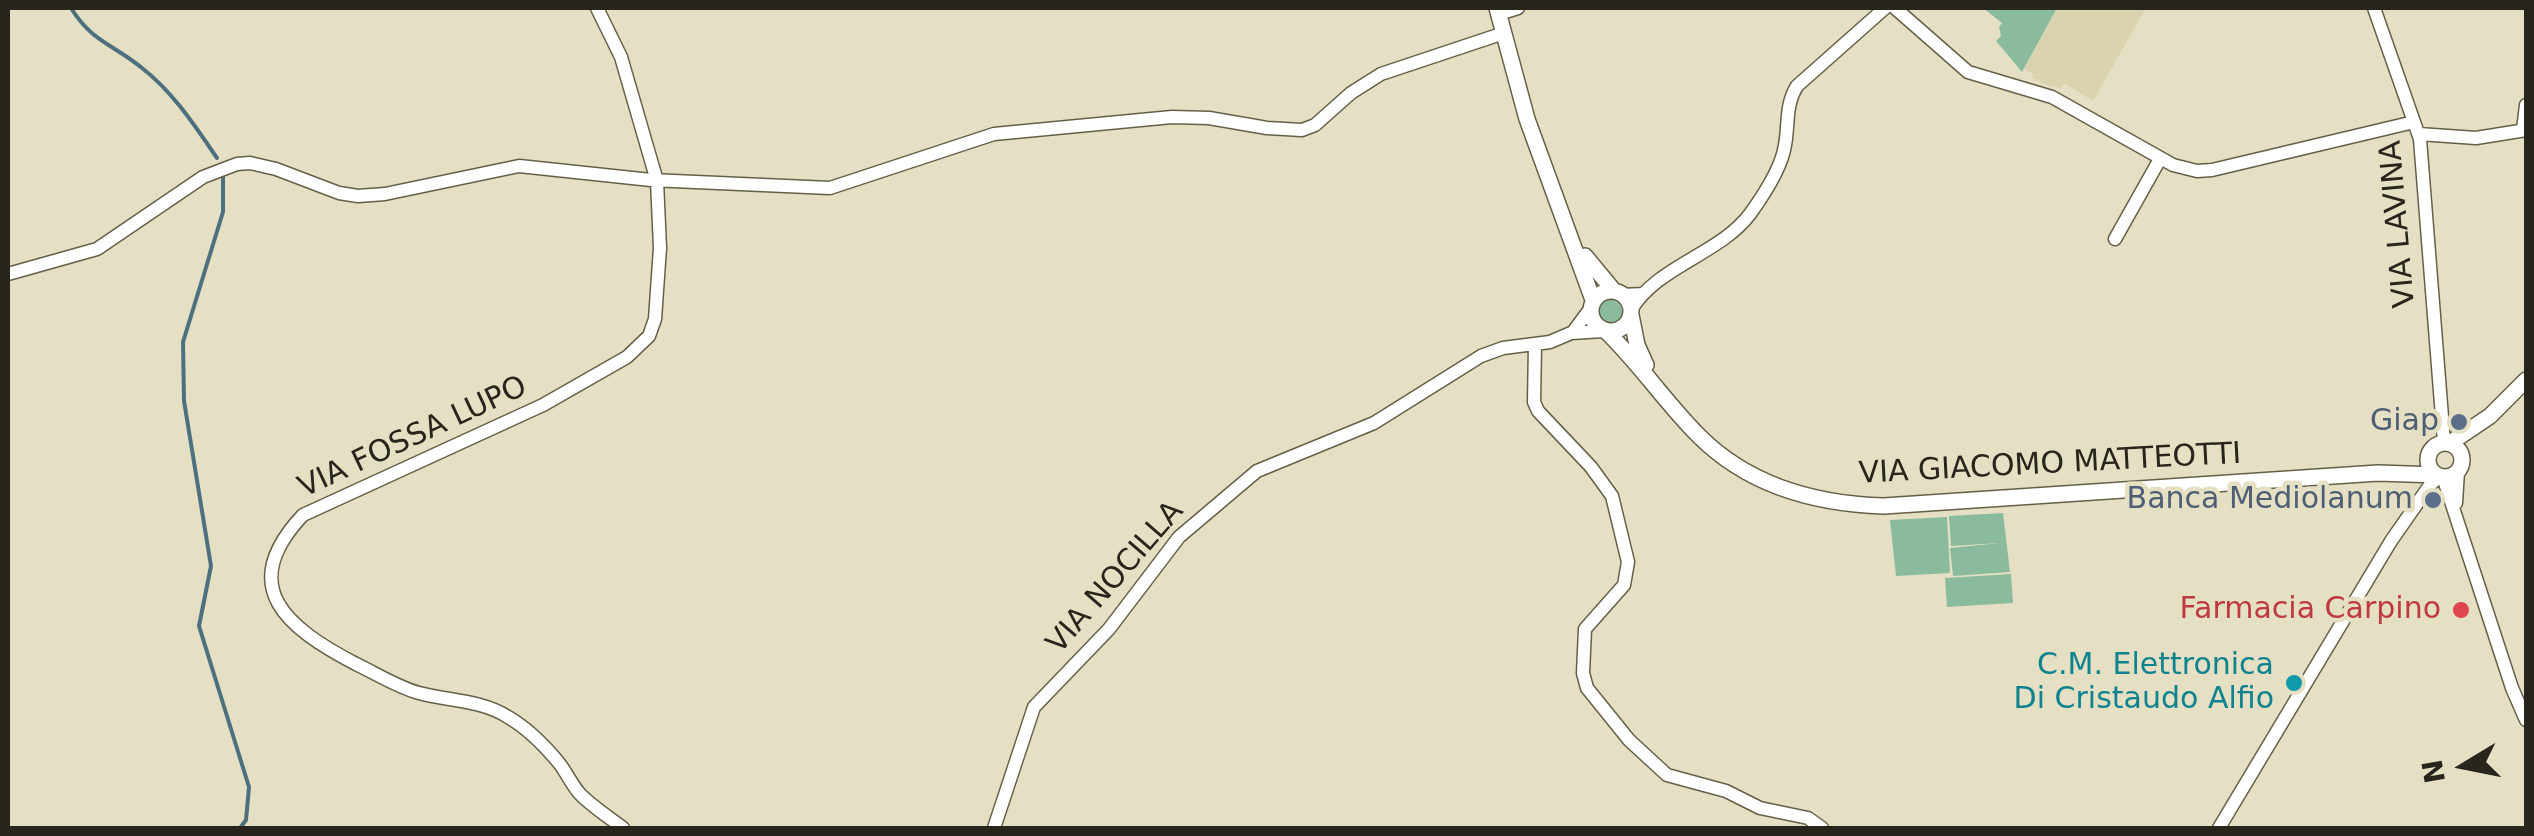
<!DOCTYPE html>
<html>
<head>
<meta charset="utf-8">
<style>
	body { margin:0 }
	#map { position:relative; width:2534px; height:836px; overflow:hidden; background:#e5e0c3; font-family:"DejaVu Sans",sans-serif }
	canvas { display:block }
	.frame { position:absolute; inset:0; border:10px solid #28261c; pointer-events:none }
	.north { position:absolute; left:2414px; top:716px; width:100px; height:100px; -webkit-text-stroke:8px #e5e0c3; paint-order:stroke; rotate:260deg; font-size:28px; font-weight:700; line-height:40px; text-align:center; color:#28261c }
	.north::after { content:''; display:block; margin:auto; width:35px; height:45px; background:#28261c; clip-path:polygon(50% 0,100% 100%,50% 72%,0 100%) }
</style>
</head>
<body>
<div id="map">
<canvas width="2534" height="836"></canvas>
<div class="frame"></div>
<div class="north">N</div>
</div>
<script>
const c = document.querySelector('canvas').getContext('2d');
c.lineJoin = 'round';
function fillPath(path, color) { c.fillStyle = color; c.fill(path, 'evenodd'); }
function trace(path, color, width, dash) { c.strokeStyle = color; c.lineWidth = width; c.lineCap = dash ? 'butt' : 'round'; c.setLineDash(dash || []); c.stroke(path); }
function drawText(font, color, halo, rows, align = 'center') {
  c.font = font + ' "DejaVu Sans",sans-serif'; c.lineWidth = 9; c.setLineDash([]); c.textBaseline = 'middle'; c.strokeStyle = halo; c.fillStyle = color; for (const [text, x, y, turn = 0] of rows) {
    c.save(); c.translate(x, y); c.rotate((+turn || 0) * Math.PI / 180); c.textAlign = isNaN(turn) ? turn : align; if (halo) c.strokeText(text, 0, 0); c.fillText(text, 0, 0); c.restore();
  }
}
fillPath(new Path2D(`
	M2057 8H2146L2093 101 2064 83 2060 89 2055 85 2051 87 2032 78 2033 74 2024 69Z`), '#dad3b0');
fillPath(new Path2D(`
	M1983 8H2057L2022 72 1996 41 2001 36 1999 27 2002 23Z
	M1596 312a13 13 0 1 1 26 0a13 13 0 1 1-26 0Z
	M2003 513 2010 572 1953 576 1950 548 2000 543 1951 546 1949 516Z
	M1947 517 1950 573 1896 576 1890 520Z
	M2011 574 2013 603 1947 607 1945 578Z`), '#8bbb9d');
trace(new Path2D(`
	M71 8C92 42 113 44 142 68 173 92 195 126 217 158
	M223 174V212L183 342 184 401 211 566 199 626 249 787 246 820 240 828`), '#4d707f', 4);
const minor = new Path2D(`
	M597 8 621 57 657 181 660 248 655 319 649 336 627 357 543 405 303 515C235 587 287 628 356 664 377 674 397 687 419 693 449 701 482 700 508 717 527 728 545 746 559 763 567 773 572 786 581 795 593 807 610 818 623 828
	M1895 8 1968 72 2052 97 2173 165 2197 171 2212 170 2414 122
	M2374 8 2420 139 2444 442
	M1499 14 1518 8
	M2523 130 2526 105
	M2419 134 2476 138 2526 130
	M2115 239 2160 159
	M8 274 97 249 203 177 237 164 250 163 276 169 339 193 358 196 385 194 519 166 651 180 830 188 994 134 1172 117 1209 118 1267 128 1302 130 1315 125 1351 93 1381 74 1504 33
	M1622 295 1643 294
	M1631 310C1657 266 1720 254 1750 214 1763 196 1782 167 1785 145 1789 124 1785 105 1797 86L1885 8
	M1573 332 1590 309
	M1535 345 1534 402 1538 411 1591 467 1612 496 1628 562 1624 585 1585 629 1583 673 1587 688 1629 740 1667 775 1726 791 1760 808 1808 818 1822 828
	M2443 477 2512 688 2526 720
	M2456 503 2458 471
	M994 828 1034 707 1109 629 1179 537 1257 471 1374 423 1481 356 1503 348 1550 342 1571 333 1604 331
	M2219 828 2391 541 2430 485 2440 476`);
const major = new Path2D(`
	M1497 8 1527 119 1593 300
	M1585 256 1614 291
	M1591 311a20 20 0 1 1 40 0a20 20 0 1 1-40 0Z
	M1631 315 1637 345 1646 365
	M1606 331C1640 364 1666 403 1699 436 1749 486 1816 504 1884 506L2378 473 2437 475
	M2428 460a17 17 0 1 1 34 0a17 17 0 1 1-34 0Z
	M2450 443 2490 416 2526 380`);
trace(minor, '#646047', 15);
trace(major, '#646047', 18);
trace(minor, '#fff', 12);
trace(major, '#fff', 15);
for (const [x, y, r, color] of [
	[2459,422,10,"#5c6f8a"],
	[2433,500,10,"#5c6f8a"],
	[2461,610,10,"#e0444e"],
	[2294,683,10,"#0f9aa8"]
]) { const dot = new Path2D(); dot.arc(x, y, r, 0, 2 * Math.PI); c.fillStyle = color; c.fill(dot); trace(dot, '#e5e0c3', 4); }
drawText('30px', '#28261c', '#e5e0c3', [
	["VIA LAVINA",2399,224,-95],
	["VIA FOSSA LUPO",413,438,-25],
	["VIA GIACOMO MATTEOTTI",2050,465,-3],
	["VIA NOCILLA",1116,578,-49]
]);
drawText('30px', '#4e5e75', '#e5e0c3', [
	["Giap",2439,422],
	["Banca Mediolanum",2413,500]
], 'right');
drawText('30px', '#be3a42', '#e5e0c3', [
	["Farmacia Carpino",2441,610]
], 'right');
drawText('30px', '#0d838f', '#e5e0c3', [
	["C.M. Elettronica",2274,666],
	["Di Cristaudo Alfio",2274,700]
], 'right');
</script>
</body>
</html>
